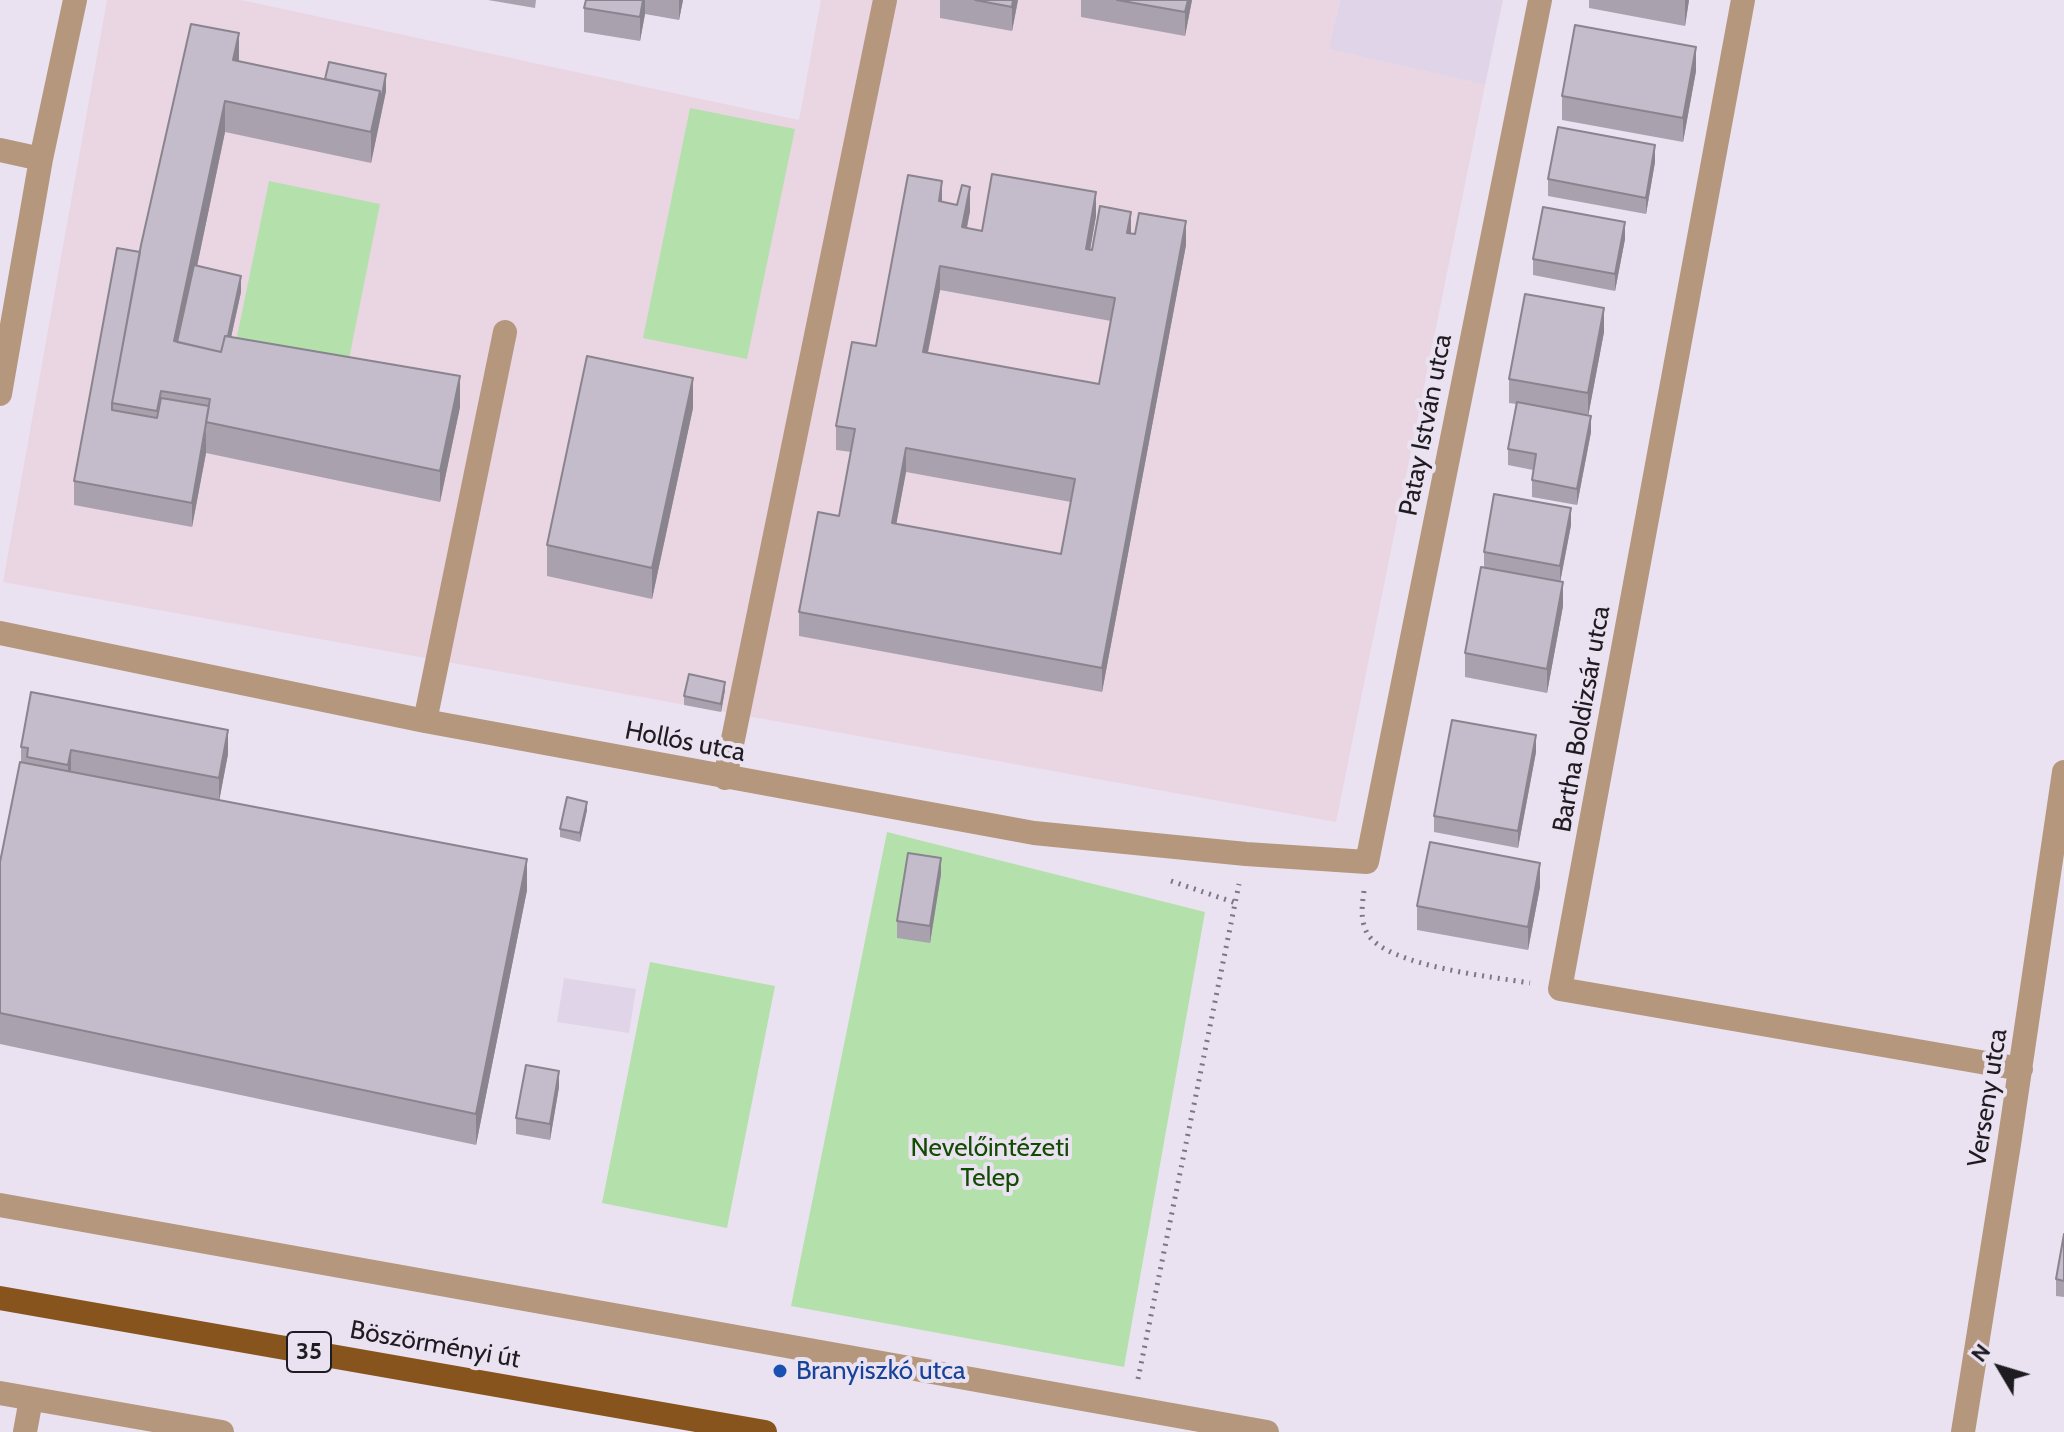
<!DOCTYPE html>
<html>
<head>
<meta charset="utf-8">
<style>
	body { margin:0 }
	#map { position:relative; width:2064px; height:1432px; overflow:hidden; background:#eae2f0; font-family:Cabin,sans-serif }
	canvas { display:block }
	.north { position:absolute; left:1960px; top:1328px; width:80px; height:80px; -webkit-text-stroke:6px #eae2f0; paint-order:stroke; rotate:308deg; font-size:22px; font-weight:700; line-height:32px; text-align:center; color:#1f1c21 }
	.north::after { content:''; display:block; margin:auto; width:28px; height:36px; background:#1f1c21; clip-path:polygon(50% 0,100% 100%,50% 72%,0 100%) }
</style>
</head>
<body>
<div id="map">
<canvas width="2064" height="1432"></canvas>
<div class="north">N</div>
</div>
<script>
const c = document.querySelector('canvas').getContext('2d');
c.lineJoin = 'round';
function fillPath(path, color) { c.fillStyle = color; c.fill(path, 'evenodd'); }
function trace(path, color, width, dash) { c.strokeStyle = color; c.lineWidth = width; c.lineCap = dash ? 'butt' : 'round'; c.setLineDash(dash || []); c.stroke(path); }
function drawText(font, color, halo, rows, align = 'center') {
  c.font = font + ' Cabin,sans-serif'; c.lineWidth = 8; c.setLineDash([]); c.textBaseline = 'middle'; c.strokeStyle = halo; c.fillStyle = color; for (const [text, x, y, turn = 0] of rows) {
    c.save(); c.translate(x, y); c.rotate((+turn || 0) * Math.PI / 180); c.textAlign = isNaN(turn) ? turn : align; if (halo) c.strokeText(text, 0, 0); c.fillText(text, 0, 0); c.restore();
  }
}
fillPath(new Path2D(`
	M1340 0H1503L1485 85 1328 49Z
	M564 978 636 989 629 1033 557 1022Z`), '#e0d4e9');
fillPath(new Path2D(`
	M107 0H241L799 120 821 0H1340L1329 49 1485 85 1336 822 3 582Z`), '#ead5e3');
fillPath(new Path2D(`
	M690 108 795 129 747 359 643 338Z
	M269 181 380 204 345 379 233 356Z
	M887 832 1205 912 1124 1367 791 1306Z
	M650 962 775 986 727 1228 602 1203Z`), '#b4e1ab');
trace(new Path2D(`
	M1171 881 1236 903
	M1364 891C1362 905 1360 919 1367 933 1385 966 1494 977 1530 983
	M1138 1379 1239 884`), '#7c7780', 5, [2, 6]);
trace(new Path2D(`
	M1743 0 1560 989 2021 1069
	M0 150 41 159
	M0 394 41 159 75 0
	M0 633 425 721 1034 833 1246 854 1367 862 1540 0
	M425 721 505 332
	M725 778 885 0
	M0 1205 1267 1432
	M0 1393 222 1432
	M25 1432 31 1399
	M1963 1432 2009 1144 2064 772`), '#b4977d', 24);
trace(new Path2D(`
	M0 1298 765 1432`), '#87541d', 24);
fillPath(new Path2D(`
	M488 0H536L535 8Z
	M586 0H683L679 20 645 14 640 41 584 32V8Z
	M940 0H1018L1012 31 940 18Z
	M1081 0H1192L1185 36 1081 17Z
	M1589 0H1689L1685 26 1589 8Z
	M239 61 386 91 371 163 225 132 197 266 241 292 231 337 460 407 440 502 206 453 192 527 74 505V481L140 252Z
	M1696 71 1683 142 1562 120V96Z
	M1655 162 1646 214 1548 196V179Z
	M942 202 970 211 967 228 982 231 1096 216 1090 250 1131 234 1186 245 1102 692 799 636V612L839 516 851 452 836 450V426L876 346ZM940 290 1111 321 1099 384 928 353ZM906 472 1071 502 1061 554 896 524Z
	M1625 239 1615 291 1533 275V259Z
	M1604 332 1588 416 1591 432 1577 505 1532 497V480L1533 470 1508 465V449L1516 404 1509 403V379Z
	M693 408 652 599 547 576V545Z
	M1571 525 1560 582 1563 606 1547 693 1465 677V653L1484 568V552Z
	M725 690 721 712 684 705V696Z
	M21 747 228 754 219 800 527 890 476 1145 0 1044V862L21 762Z
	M1536 752 1518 848 1434 832V816Z
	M587 810 580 842 560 837V829Z
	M941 874 930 943 897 938V921Z
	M1540 887 1528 950 1417 930V906Z
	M559 1087 550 1140 516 1134V1118Z
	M2064 1234V1297L2056 1296V1279Z`), '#a9a2ae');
fillPath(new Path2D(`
	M643 0H645V14L640 41V17Z
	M679 0H683L679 20Z
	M1013 0H1018L1012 31V7Z
	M1188 0H1192L1185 36V12Z
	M1685 0H1689L1685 26Z
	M239 33V64L233 60Z
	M1696 47V71L1683 142V118Z
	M386 74V91L371 163V132L380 91Z
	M225 101V132L178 357 174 341Z
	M1655 145V162L1646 214V198Z
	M942 181V205L939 201Z
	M970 187V211L962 251V227Z
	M1096 192V216L1086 273V249Z
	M1131 212V236L1127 233Z
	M1186 221V245L1102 692V668Z
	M1625 222V239L1615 291V274Z
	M940 266V290L923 376V352Z
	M241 276V292L221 383V366Z
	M1604 308V332L1588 417V393Z
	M460 376V407L440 502V471Z
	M693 378V408L652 599V568Z
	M1591 416V432L1577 505V489Z
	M206 429V453L192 527V503Z
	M906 448V472L892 547V523Z
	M1571 508V525L1560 583V566Z
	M1563 582V606L1547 693V669Z
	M725 682V690L721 712V704Z
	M228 730V754L219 802V778Z
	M1536 735V752L1518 848V831Z
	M71 750V774L68 789V765Z
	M587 802V810L580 842V833Z
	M941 858V874L930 943V926Z
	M527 859V890L476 1145V1114Z
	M1540 863V887L1528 950V927Z
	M559 1071V1087L550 1140V1124Z`), '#89848d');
const building = new Path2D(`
	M586 0H643L640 17 584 8Z
	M975 0H1013L1012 7Z
	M1117 0H1188L1185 12Z
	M191 24 239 33 233 60 380 91 371 132 225 101 174 341 221 352 225 336 460 376 440 471 206 422 210 399 161 391 157 411 112 403 141 245Z
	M1575 25 1696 47 1683 118 1562 96Z
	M329 62 386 74 380 105V91L325 79Z
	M1558 127 1655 145 1646 198 1548 179Z
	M992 174 1096 192 1086 249 1092 250 1100 206 1131 212 1127 233 1135 234 1139 213 1186 221 1102 668 799 612 818 512 839 516 855 429 836 426 852 342 876 346 908 175 942 181 939 201 957 205 962 185 970 187 962 227 982 231ZM940 266 1115 298 1099 384 923 352ZM906 448 1075 479 1061 554 892 523Z
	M1543 207 1625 222 1615 274 1533 259Z
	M117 248 140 252 112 403V410L157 418 161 398 209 406 192 503 74 481Z
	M194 265 241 276 228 336H225L221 352 177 342Z
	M1525 294 1604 308 1588 393 1509 379Z
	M587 356 693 378 652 568 547 545Z
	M1517 402 1591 416 1577 489 1532 480 1536 454 1508 449Z
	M1494 494 1571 508 1560 566 1484 552Z
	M1481 567 1563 582 1547 669 1465 653Z
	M689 674 725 682 721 704 684 696Z
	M31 692 228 730 219 778 71 750 68 765 27 757 28 748 21 747Z
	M1452 720 1536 735 1518 831 1434 816Z
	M20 762 527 859 476 1114 0 1013V862Z
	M567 797 587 802 580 833 560 829Z
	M1430 842 1540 863 1528 927 1417 906Z
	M908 853 941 858 930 926 897 921Z
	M526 1065 559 1071 550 1124 516 1118Z
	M2064 1234V1281L2056 1279Z`);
fillPath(building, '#c4bcca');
trace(building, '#89848d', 2);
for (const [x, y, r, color] of [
	[780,1371,8,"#1a4fb4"]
]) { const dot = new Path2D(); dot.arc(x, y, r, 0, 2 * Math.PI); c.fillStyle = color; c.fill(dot); trace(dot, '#eae2f0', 3); }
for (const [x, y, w] of [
	[309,1352,44]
]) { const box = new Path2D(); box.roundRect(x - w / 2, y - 20, w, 40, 6); c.fillStyle = '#eae2f0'; c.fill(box); trace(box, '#1f1c21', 2); }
drawText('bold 24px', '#1f1c21', null, [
	["35",309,1352]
]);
drawText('26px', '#1f1c21', '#eae2f0', [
	["Patay István utca",1426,425,-79],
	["Bartha Boldizsár utca",1582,719,-80],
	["Hollós utca",685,742,11],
	["Verseny utca",1988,1098,-81],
	["Böszörményi út",435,1345,10]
]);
drawText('26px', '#124b02', '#eae2f0', [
	["Nevelőintézeti",990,1148],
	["Telep",990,1178]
]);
drawText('26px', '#164399', '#eae2f0', [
	["Branyiszkó utca",796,1371]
], 'left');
</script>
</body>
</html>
